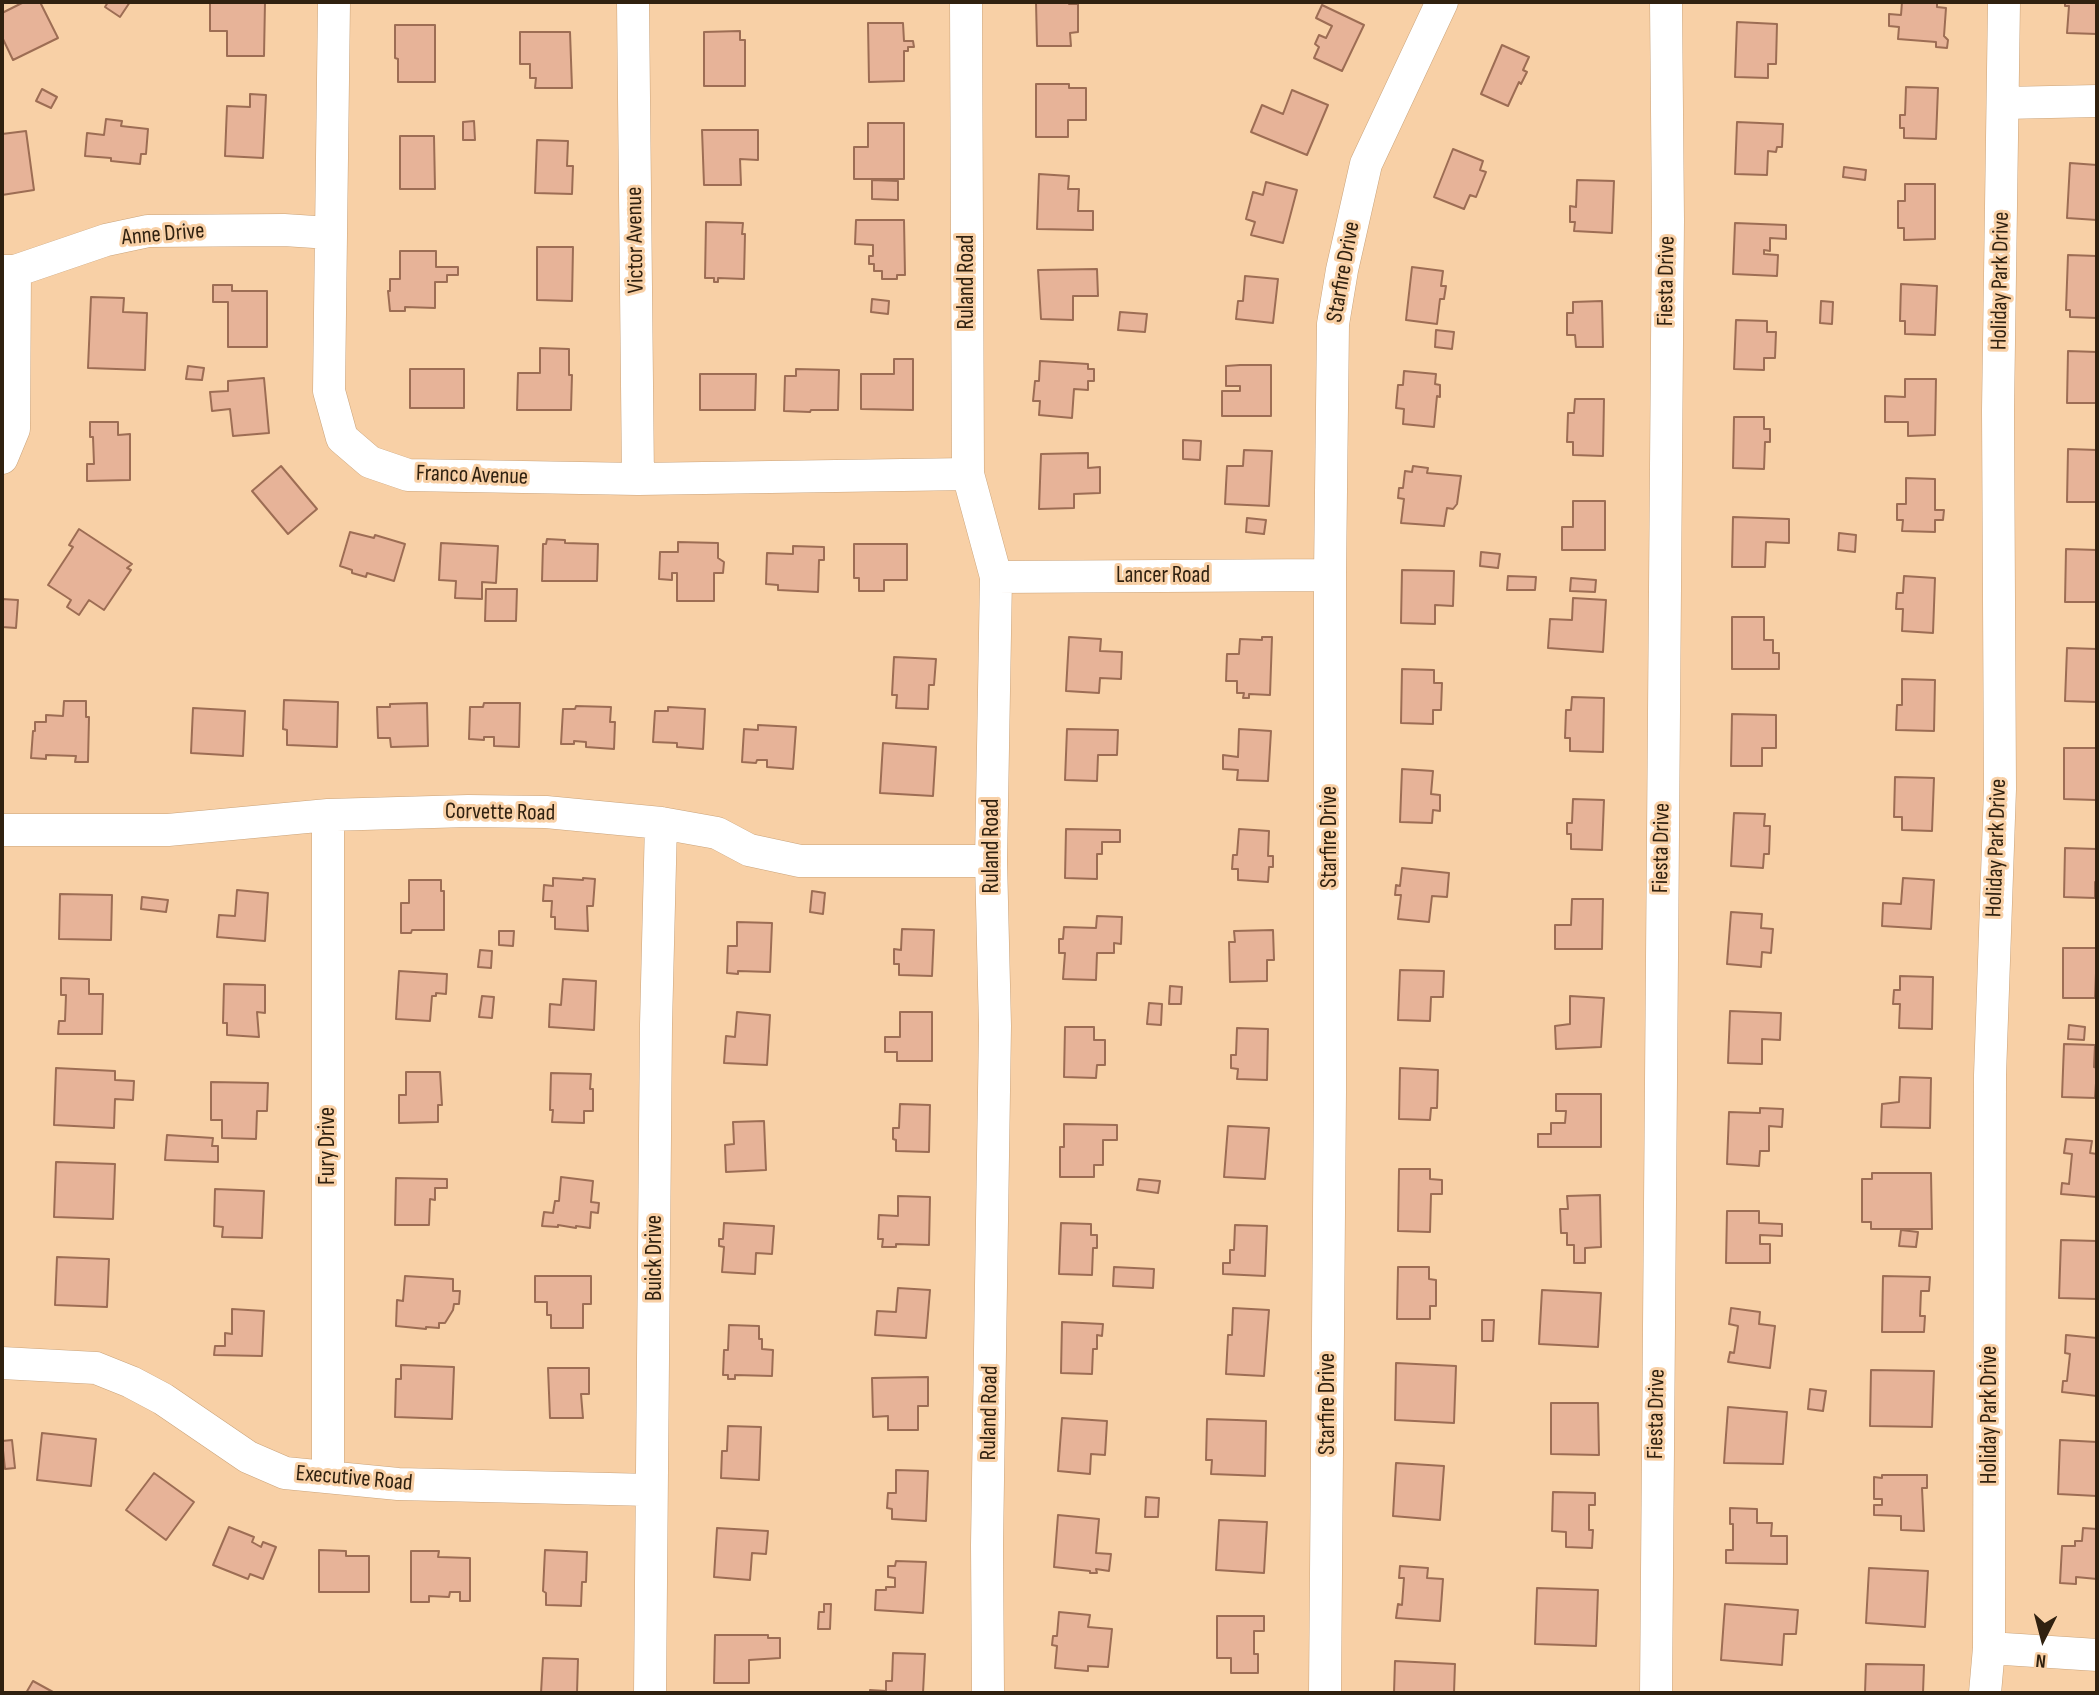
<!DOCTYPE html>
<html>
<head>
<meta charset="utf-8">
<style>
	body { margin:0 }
	#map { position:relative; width:2099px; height:1695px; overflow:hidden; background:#f8d0a6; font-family:"Sofia Sans Condensed",sans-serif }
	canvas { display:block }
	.frame { position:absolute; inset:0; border:4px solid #302110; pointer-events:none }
	.north { position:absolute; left:2008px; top:1604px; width:70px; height:70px; -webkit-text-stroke:5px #f8d0a6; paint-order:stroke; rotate:186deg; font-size:19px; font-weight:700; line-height:28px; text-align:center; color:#302110 }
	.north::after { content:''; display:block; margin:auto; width:24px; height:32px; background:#302110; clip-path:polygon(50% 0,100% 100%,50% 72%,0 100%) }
</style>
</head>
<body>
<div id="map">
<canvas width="2099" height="1695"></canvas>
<div class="frame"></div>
<div class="north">N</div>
</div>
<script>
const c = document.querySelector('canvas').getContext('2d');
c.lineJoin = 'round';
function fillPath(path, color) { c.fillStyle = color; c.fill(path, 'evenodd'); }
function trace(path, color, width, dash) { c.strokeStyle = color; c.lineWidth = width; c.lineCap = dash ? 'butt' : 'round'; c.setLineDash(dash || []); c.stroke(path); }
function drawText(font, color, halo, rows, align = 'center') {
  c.font = font + ' "Sofia Sans Condensed",sans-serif'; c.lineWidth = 6; c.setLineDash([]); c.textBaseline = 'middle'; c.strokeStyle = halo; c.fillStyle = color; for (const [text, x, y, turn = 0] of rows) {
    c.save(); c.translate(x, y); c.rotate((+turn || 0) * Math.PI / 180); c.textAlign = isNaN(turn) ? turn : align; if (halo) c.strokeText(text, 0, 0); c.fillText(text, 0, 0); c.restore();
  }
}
const building = new Path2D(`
	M24 2H40L58 38 13 60 2 37V13Z
	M108 2H130L120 17 105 7Z
	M210 2H265L264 56H227V31H210Z
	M1036 2H1069V4H1078V32L1070 33 1071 46H1037Z
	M1902 2H1937V7L1946 8 1944 36 1948 40 1947 48 1936 47V42L1898 39 1899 27 1889 26V14L1901 15Z
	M2065 2H2097V34L2067 33 2069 6H2065Z
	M1322 5 1364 25 1342 71 1314 58 1319 47 1315 44 1319 35 1326 38 1332 26 1316 18Z
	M1737 22 1777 24 1776 64H1768V78L1735 77Z
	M868 23H903L904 41H913L914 47H908V51H904V81L869 82Z
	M395 25H435V82H398V59L395 58Z
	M740 31V40H745V86H704V32Z
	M520 32H570L572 88H535L536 78H530V64H520Z
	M1502 45 1529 57 1523 70 1527 72 1521 84 1519 82 1508 106 1481 94Z
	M1036 84H1069V88H1086V120H1068V137H1036Z
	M1906 87 1938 88 1936 139 1904 138V128H1900V115H1905Z
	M42 89 57 97 51 108 36 101Z
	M1292 90 1328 105 1307 155 1251 132 1262 105 1283 114Z
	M250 94 266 95 263 158 225 156 227 106 250 107Z
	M106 119 122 121 121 126 148 129 146 154H141L140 164 111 161V158L85 156 87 133 104 135Z
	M474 121 475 140H463V122Z
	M1737 122 1783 124 1782 147H1777L1776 152 1768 151 1767 175 1735 174Z
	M868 123H904V179H854V147H868Z
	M702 130H758V160L740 159 741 185H704Z
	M26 131 34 190 2 195V134Z
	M400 136H434L435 189H400Z
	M537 140 568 141 567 166H573L572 194 535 193Z
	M1453 149 1483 161 1480 170 1486 172 1476 197 1470 195 1464 209 1434 197Z
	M2070 163 2097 165V220L2067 218Z
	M1844 167 1866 170 1865 180 1843 177Z
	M1039 174 1069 176 1068 189H1079L1078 211H1093V230L1037 229Z
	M872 180 898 181V200L872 199Z
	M1577 180 1614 181 1612 233 1574 231 1575 222H1570V206L1576 207Z
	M1266 182 1297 190 1283 243 1251 235 1255 222 1246 219 1253 192 1263 195Z
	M1905 184H1935V239L1904 240V228H1898V201H1905Z
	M856 220H904L905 275H897V279H882V271H874V264H869V256H873V245L855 244Z
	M706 222 743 223 742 234H745L744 279 718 278V282H714V278H705Z
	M1735 223 1786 225V239L1770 238V251L1764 250V254L1778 255 1777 276 1733 274Z
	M537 247H573L572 301 537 300Z
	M400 251H436V267H458V275H447V282H435V308L405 307V311H390L388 291H390V279H400Z
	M2068 255 2097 256V318L2070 317V310H2066Z
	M1412 267 1443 271 1441 286H1446L1444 299H1440L1437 324 1406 320Z
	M1097 269 1098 296H1073V320L1041 319 1038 270Z
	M1245 276 1278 279 1273 323 1236 319 1238 301H1243Z
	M1901 284 1937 286 1935 335 1905 334V321H1900Z
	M213 285H232V291H267V347H228V302H213Z
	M91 297 124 298 123 312 147 313 145 370 88 368Z
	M872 299 889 301 888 314 871 312Z
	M1602 301 1603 347H1576L1575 335H1567V313H1573V302Z
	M1821 301 1833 302 1832 324 1820 323Z
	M1120 312 1147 314 1145 332 1118 330Z
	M1736 320 1767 321V332H1776L1775 358H1764V370L1734 369Z
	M1436 330 1454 332 1452 349 1435 347Z
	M540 348 569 349V375H572L571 410H517L518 373H540Z
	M2068 351 2097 352V403H2067Z
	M894 359H913V410L861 409V374H894Z
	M1040 361 1088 364V369H1094V381H1088V390L1074 389 1072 418 1039 415 1040 401H1033L1035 381H1039Z
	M1240 365H1271V416H1222V391H1240V386H1226V366Z
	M188 366 204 368 202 380 186 379Z
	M410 369H464V408H410Z
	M796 369 839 370 838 410H811L810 412 784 411 785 376H796Z
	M1404 371 1436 374 1435 384 1440 385V397L1437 396 1434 427 1403 424 1404 409 1396 408 1398 385H1403Z
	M700 374H756L755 410H700Z
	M264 378 269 433 233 436 230 409 212 411 210 392 228 391V381Z
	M1905 379H1936L1935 435 1908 436V422H1885V396L1905 397Z
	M1575 399H1604L1603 456 1573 455V442H1567L1568 413H1574Z
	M1734 417H1764V429H1770V442H1765L1764 469 1733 468Z
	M90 422H118V435L130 434V480L87 481V464H94L93 437H90Z
	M1183 440 1201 441 1200 460 1183 459Z
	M2068 449 2097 450V502H2067Z
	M1244 450 1272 451 1269 506 1225 504 1227 466H1243Z
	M1088 453V468L1100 467V493L1074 494V508L1039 509 1041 454Z
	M281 466 317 509 288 534 252 491Z
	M1413 466 1428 468 1427 473 1461 476 1457 504 1453 509 1447 508 1444 526 1401 523 1404 499 1398 498 1399 488H1403L1405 471 1412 472Z
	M1906 478 1935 479V510H1944L1943 520H1935V532L1902 531 1903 520H1897V504H1906Z
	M1573 501H1605V550H1562V527H1573Z
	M1733 517 1789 519V543L1766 542 1765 567H1732Z
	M1247 518 1266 520 1264 534 1246 532Z
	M79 529 132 564 127 568 131 570 104 610 89 600 79 615 67 607 71 600 48 585 73 547 69 545Z
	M350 532 374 538 375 535 405 544 394 581 367 573 366 577 352 573V570L340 566Z
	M1839 533 1856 535 1855 552 1838 550Z
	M547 539 565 540V543L598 544 597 581H542L543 544H546Z
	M678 542 718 543V558L724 562 723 573H714V601H677V573H672V580L659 579 660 552H678Z
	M441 543 498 546 496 583 482 582V599L455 598 456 581 439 580Z
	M854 544H907V580H884V591H859V578H854Z
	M793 546 824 547V560H819L818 592 778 590V585L766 584 767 553 793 554Z
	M2066 549 2097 550V602H2065Z
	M1481 552 1500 554 1498 568 1480 566Z
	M1402 570 1454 571 1453 606 1435 605V624L1401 623Z
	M1508 576 1536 577 1535 590H1507Z
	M1904 576 1935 578 1933 633 1902 631 1903 609H1896L1897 593H1903Z
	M1571 578 1596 580 1595 592 1570 591Z
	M486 589H517L516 621H485Z
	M1573 598 1606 600 1603 652 1548 648 1550 619 1572 620Z
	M2 599 18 600 16 628 2 627Z
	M1732 617H1764V640H1773V653H1779V669H1732Z
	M1069 637 1101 639 1100 651 1122 652 1121 679 1100 678 1099 693 1066 691Z
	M1262 637H1272L1270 695 1249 694V698H1243L1244 693H1237V681H1226L1227 654H1239L1240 639 1262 640Z
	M2067 648 2097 649V702L2065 701Z
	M894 657 936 659 934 685H929L928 709 896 708 897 695H892Z
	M1402 669 1434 670V683H1442L1441 710H1433V724L1401 723Z
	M1902 679 1935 680 1934 731 1896 730 1897 705H1902Z
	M1572 697 1604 698 1603 752 1570 751V738H1565L1566 710H1571Z
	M284 700 338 702 337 747 287 745V730L283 729Z
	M64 701H86V717H89L88 762H75L76 756 46 755V759L31 758 33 731H35V722H46V715L63 716Z
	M427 703 428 746 391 747 390 738H378L377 707H390V704Z
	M484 703H520L519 747 494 746V737H484V740L469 739 470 707H483Z
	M576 706 611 707 610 722H615L614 749 586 747V742L574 741V744H561L563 709H575Z
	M668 707 705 709 703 749 677 747V743L653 742 655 711H668Z
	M193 708 245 711 243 756 191 753Z
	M1732 714 1776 715V748H1762V766H1731Z
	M758 725 796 727 793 769 767 767V760H757L756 763 742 762 744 729 758 730Z
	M1067 729 1118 730 1117 755H1098L1097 781 1065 780Z
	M1239 729 1271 731 1268 781 1237 780 1238 770 1223 769V755L1238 757Z
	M883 743 936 747 933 796 880 793Z
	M2096 746V800L2064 799V748H2096Z
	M1402 769 1433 771 1431 794 1440 795V811L1433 810 1432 823 1400 822Z
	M1895 777 1934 778 1932 831 1902 830V817H1894Z
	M1573 799 1604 800 1602 850 1571 849V834H1567V823H1572Z
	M1734 813 1765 814 1764 826H1770L1769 854H1764L1763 868 1731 866Z
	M1066 829 1120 830V842H1102V854H1097V879L1065 878Z
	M1239 829 1269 831 1268 856H1273V867H1269L1268 882 1238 880V869H1232L1233 855H1237Z
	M2065 848 2097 849V882H2095V898L2064 897Z
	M1402 868 1449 873 1447 897 1432 896 1429 922 1398 919 1401 895H1395L1396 885 1400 886Z
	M553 878 583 880V878L595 879 593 906H587L588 931 555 929V917H551L552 901H543L544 885 553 886Z
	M1903 878 1934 880 1931 929 1882 926 1883 903 1901 904Z
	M409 880H441V891H444V930H412L411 933H401V903H409Z
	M237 890 268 893 265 941 217 937 219 915 235 916Z
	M812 891 825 893 823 914 810 912Z
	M60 894 112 895 111 940 59 939Z
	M142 897 168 900 166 912 141 909Z
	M1572 899H1603L1602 949H1555V925H1571Z
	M1731 912 1762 914 1761 928 1773 929 1771 953 1762 952 1761 967 1727 964Z
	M1097 916 1122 917 1121 944 1114 943V953H1097L1096 980 1063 979 1065 953H1059V939H1063L1064 927 1096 928Z
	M737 922 772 923 770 972 738 971V974L727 973 728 946H737Z
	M902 929 934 930 932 976 899 975V964H894V949L901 950Z
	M1273 930 1274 960H1267V981L1230 982 1229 942H1235L1234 931Z
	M499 931H514L513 946 499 945Z
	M2063 948H2097L2095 998H2063Z
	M480 950 492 951 491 968 478 967Z
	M1400 970 1444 971 1443 997H1431L1430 1021 1398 1020Z
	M399 971 447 974 446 994 436 993V996H432L430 1021 396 1019Z
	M1900 976 1933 977 1932 1029 1899 1028 1900 1004H1893L1894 990H1900Z
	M61 978 89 979V994H103L102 1034H58L59 1021H65L66 995H61Z
	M563 979 596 981 594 1030 549 1027 550 1004 561 1005Z
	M224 984 265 985V1013L257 1012 259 1037 227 1035V1023H223Z
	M1170 986 1182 987 1181 1004H1169Z
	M482 996 494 997 492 1018 479 1017Z
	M1570 996 1604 998 1601 1047 1556 1049 1555 1026 1570 1024Z
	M1149 1003 1162 1004 1161 1025 1147 1024Z
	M1730 1011 1781 1013 1780 1040 1762 1039V1064L1728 1063Z
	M737 1012 770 1015 767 1065 724 1063 726 1036 735 1037Z
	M900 1012H932V1061H897V1052H885V1037H900Z
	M2069 1025 2085 1027 2084 1040 2068 1039Z
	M1065 1027H1094V1040H1105V1065H1097L1096 1078 1064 1077Z
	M1237 1028 1268 1029 1267 1080 1237 1079 1238 1069 1231 1068V1055H1236Z
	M2064 1044 2095 1045 2094 1067 2097 1068 2095 1098 2062 1097Z
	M56 1068 115 1071V1080L134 1081 133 1100 115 1099 114 1128 54 1125Z
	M1400 1068 1438 1070 1437 1108H1431L1430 1120 1399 1119Z
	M406 1072H440L442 1105H438V1122L399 1123V1095H406Z
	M551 1073 591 1074 590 1089H593V1111H584V1123L552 1122 553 1110H550Z
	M1900 1077 1931 1078 1930 1128 1881 1127 1882 1104 1899 1102Z
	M211 1082 268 1083 267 1111H257L256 1139 222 1138V1120H211Z
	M1556 1094H1601V1147H1538V1134H1551V1123H1565L1566 1111H1556Z
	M900 1104 930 1105 929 1152 896 1151V1140L893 1139V1128H899Z
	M1760 1108 1783 1109 1782 1127 1769 1126V1151H1760L1759 1166 1727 1164 1729 1112 1760 1113Z
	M764 1121 766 1170 726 1172 725 1145 734 1144 733 1122Z
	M1064 1124 1117 1125V1140H1103V1165H1094V1177H1060V1147H1064Z
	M1228 1126 1269 1128 1265 1179 1224 1177Z
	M167 1135 213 1138 212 1146H218V1162L165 1160Z
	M2066 1139 2092 1141 2090 1153 2097 1154V1197L2061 1194 2062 1183 2069 1184 2072 1154 2064 1153Z
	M56 1162 115 1164 113 1219 54 1217Z
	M1399 1169H1430V1179L1442 1180V1194H1431L1430 1232 1398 1231Z
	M1872 1173H1931L1932 1229H1871V1222H1862V1179H1872Z
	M561 1177 593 1181 591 1202 599 1203 598 1213 591 1212 590 1228 576 1226V1228L558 1225V1227L542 1226 544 1212 553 1213 555 1201H559Z
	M396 1178 447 1179V1188H435V1200L430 1199 429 1225H395Z
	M1139 1179 1160 1181 1158 1193 1137 1190Z
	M215 1189 264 1191 262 1238 222 1237 223 1227 214 1226Z
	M1600 1195 1601 1247 1585 1248V1263H1574V1245H1567V1233H1561L1560 1209H1568L1567 1196Z
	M898 1196 930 1197 929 1245 896 1244V1247H882L883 1239H878L879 1215 898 1216Z
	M1727 1211H1759V1223L1782 1224V1236L1760 1235V1244H1770V1263H1726Z
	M724 1223 774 1226 772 1254 756 1253 755 1274 722 1272 724 1247 719 1246V1239H723Z
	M1061 1223 1091 1224V1235H1097V1248H1093L1092 1275 1059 1274Z
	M1235 1225 1267 1226 1265 1276 1223 1274V1263H1230V1250H1234Z
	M1901 1230 1918 1232 1916 1247 1899 1246Z
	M2061 1240 2097 1241V1299L2059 1298Z
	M57 1257 109 1259 107 1307 55 1305Z
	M1114 1267 1154 1269 1153 1288 1113 1286Z
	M1398 1267H1429V1279L1436 1280V1306H1430V1319H1397Z
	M405 1276 453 1279V1291H460L459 1304H454L453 1310 445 1323H439V1328L426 1327V1329L396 1326 397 1300 403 1301Z
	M535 1276H591V1304H583V1328H551V1315H547V1302H535Z
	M1883 1276 1930 1277 1929 1291H1921L1920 1316H1925L1924 1332H1882Z
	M898 1288 930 1290 926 1338 875 1335 877 1311 896 1312Z
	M1542 1290 1601 1293 1598 1347 1539 1344Z
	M1233 1308 1269 1310 1264 1376 1226 1374 1228 1335H1232Z
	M1731 1308 1760 1312 1759 1324 1775 1326 1770 1368 1728 1362 1730 1352 1734 1353 1738 1326 1729 1324Z
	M232 1309 264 1311 262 1356 214 1355 215 1346H225V1333L232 1334Z
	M1482 1320H1494L1493 1341H1482Z
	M1062 1322 1103 1324 1102 1336 1097 1335V1349H1093L1092 1374 1061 1373Z
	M729 1325 759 1326V1339H762V1349L773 1350 772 1376 735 1375V1379H728V1375H723L724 1350H728Z
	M2066 1335 2097 1338V1396L2062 1392 2063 1381H2067L2070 1354 2065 1353Z
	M1396 1363 1456 1366 1454 1423 1395 1420Z
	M401 1365 454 1367 452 1419 395 1417 396 1379H401Z
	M548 1368H589V1394H581L583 1418H550Z
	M1871 1370 1934 1371 1932 1427 1870 1426Z
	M928 1377V1406H918V1430H888V1416L873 1417 872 1378Z
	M1810 1389 1826 1391 1823 1411 1808 1409Z
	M1551 1403H1598L1599 1455 1551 1454Z
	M1728 1407 1787 1412 1783 1464 1724 1463Z
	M1062 1418 1107 1421 1105 1455 1091 1454 1090 1474 1058 1471Z
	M1207 1419 1266 1421 1265 1476 1211 1474 1212 1460H1206Z
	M728 1426 761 1427 759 1480 721 1478 722 1451H727Z
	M42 1433 96 1439 91 1486 37 1480Z
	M12 1440 15 1468 5 1469 2 1441Z
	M2060 1440 2097 1442V1496L2058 1494Z
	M1396 1463 1444 1466 1440 1520 1393 1516Z
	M896 1470 928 1471 926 1521 892 1519V1509L887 1508 888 1493H896Z
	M154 1473 194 1502 166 1540 126 1510Z
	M1882 1475H1927V1488H1922L1924 1531 1901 1530V1516L1874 1515V1505H1882V1499H1874V1477L1882 1478Z
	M1553 1492 1595 1493V1505H1589V1530H1593L1592 1548 1566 1547V1532L1552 1531Z
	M1146 1497 1159 1498 1158 1517H1145Z
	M1730 1508 1757 1509V1523H1772L1771 1536H1787V1564L1726 1563V1550H1733V1524H1730Z
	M1058 1515 1099 1519 1096 1553 1111 1554 1109 1571 1096 1569 1097 1573H1090V1571L1054 1567Z
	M1219 1520 1267 1522 1264 1573 1216 1570Z
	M229 1527 254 1537 252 1542 261 1547 263 1542 276 1547 263 1579 250 1574 248 1579 213 1565Z
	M717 1528 768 1531 766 1554 752 1553 750 1580 714 1577Z
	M2083 1528 2097 1529V1579L2076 1577V1584L2060 1583 2062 1546H2075V1541H2082Z
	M319 1550 346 1551V1556H369V1592H319Z
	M545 1550 587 1552 586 1582H582L581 1606 546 1605V1593L543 1591Z
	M411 1551H439L438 1557 470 1558V1601H460V1592H450L449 1597 429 1596V1602H411Z
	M896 1561 926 1562 923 1613 875 1610 876 1590H886V1587H895V1578L888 1577V1566H895Z
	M1400 1566 1428 1568 1427 1578 1443 1579 1440 1621 1396 1618 1398 1604 1402 1605 1404 1578H1399Z
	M1869 1568 1928 1571 1925 1627 1866 1623Z
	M1537 1588 1598 1590 1596 1646 1535 1644Z
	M824 1604H831L830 1629H818L819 1612H824Z
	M1725 1604 1798 1610 1796 1634H1784L1782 1665 1721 1660Z
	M1059 1612 1090 1615 1088 1627 1112 1629 1108 1667 1088 1666V1671L1055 1668 1057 1646 1052 1645 1053 1636H1057Z
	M1217 1616H1264V1631H1254V1654H1258V1673H1231V1658H1217Z
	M715 1635H768V1638H780V1658L749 1660V1683H714Z
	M893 1653 925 1654 923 1693H870V1690L886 1691V1681H892Z
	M543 1658 578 1659 577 1693H541Z
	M1395 1661 1455 1664 1454 1693H1394Z
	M1866 1664 1924 1665 1923 1693H1865Z
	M33 1681 53 1692V1693H26Z`);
fillPath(building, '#e7b398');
trace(building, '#9d6d54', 2);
const minor = new Path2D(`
	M334 2 329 391 342 438 370 462 408 475 638 479 968 474
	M633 2 638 479
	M966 2 968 474 996 577 991 861 995 1026 987 1545 988 1693
	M2004 103 2097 101
	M2 271H15L106 240 148 231 284 230 330 233
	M2 458 14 429 15 271
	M996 577 1330 575
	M328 815V1477
	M2 830H168L328 815 468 811 546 812 661 823 717 833 749 850 800 861H991
	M2 1363 96 1368 131 1382 163 1399 248 1457 285 1473 398 1484 651 1490
	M1989 1648 2097 1655
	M650 1693 656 1025 661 823
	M1325 1693 1330 1092V575L1333 324 1342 270 1366 164 1442 2
	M1656 1693 1668 220 1666 2
	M1985 1693 1989 1648 1990 1075 2000 789 1998 410 2004 2`);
trace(minor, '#caa37a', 33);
trace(minor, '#fff', 32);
drawText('23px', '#302110', '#f8d0a6', [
	["Anne Drive",163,235,-5],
	["Victor Avenue",636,240,-91],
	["Starfire Drive",1344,272,-80],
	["Fiesta Drive",1667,281,-89],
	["Holiday Park Drive",2001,281,-89],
	["Ruland Road",967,282,-90],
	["Franco Avenue",472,476,2],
	["Lancer Road",1163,576],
	["Corvette Road",500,813,1],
	["Starfire Drive",1330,837,-90],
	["Ruland Road",992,846,-90],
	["Fiesta Drive",1662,848,-89],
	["Holiday Park Drive",1997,848,-88],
	["Fury Drive",328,1146,-90],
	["Buick Drive",655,1258,-90],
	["Starfire Drive",1328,1404,-90],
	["Ruland Road",990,1413,-89],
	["Fiesta Drive",1657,1414,-89],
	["Holiday Park Drive",1990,1415,-90],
	["Executive Road",354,1479,5]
]);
</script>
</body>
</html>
